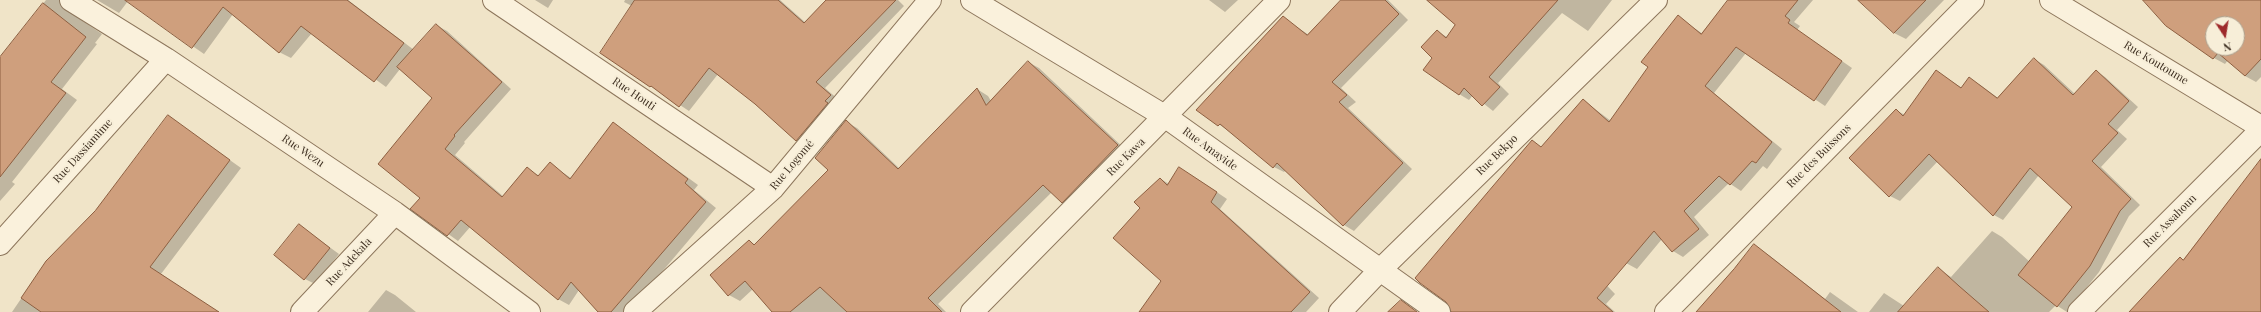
<!DOCTYPE html>
<html>
<head>
<meta charset="utf-8">
<style>
	body { margin:0 }
	#map { position:relative; width:2261px; height:312px; overflow:hidden; background:#f0e4c8; font-family:"Playfair Display",serif }
	canvas { display:block }
	.north { position:absolute; left:2205px; top:16px; width:40px; height:40px; box-sizing:border-box; background:#f7eed8; border:1px solid #ada18e; border-radius:50%; rotate:168deg; font-size:11px; font-weight:700; line-height:16px; text-align:center; color:#3d2e20 }
	.north::after { content:''; display:block; margin:auto; width:14px; height:18px; background:#9e2a2b; clip-path:polygon(50% 0,100% 100%,50% 72%,0 100%) }
</style>
</head>
<body>
<div id="map">
<canvas width="2261" height="312"></canvas>
<div class="north">N</div>
</div>
<script>
const c = document.querySelector('canvas').getContext('2d');
c.lineJoin = 'round';
function fillPath(path, color) { c.fillStyle = color; c.fill(path, 'evenodd'); }
function trace(path, color, width, dash) { c.strokeStyle = color; c.lineWidth = width; c.lineCap = dash ? 'butt' : 'round'; c.setLineDash(dash || []); c.stroke(path); }
function drawText(font, color, halo, rows, align = 'center') {
  c.font = font + ' "Playfair Display",serif'; c.lineWidth = 4; c.setLineDash([]); c.textBaseline = 'middle'; c.strokeStyle = halo; c.fillStyle = color; for (const [text, x, y, turn = 0] of rows) {
    c.save(); c.translate(x, y); c.rotate((+turn || 0) * Math.PI / 180); c.textAlign = isNaN(turn) ? turn : align; if (halo) c.strokeText(text, 0, 0); c.fillText(text, 0, 0); c.restore();
  }
}
fillPath(new Path2D(`
	M46 0H72L70 6 71 13 102 34 95 43 97 44 62 89 77 100 12 182 15 184 0 201V58Z
	M97 0H348L414 50 436 25 447 31 511 89 464 142 465 143 455 155 504 197 527 169 540 176 550 164 571 178 613 123 698 185 694 190 716 208 628 312H599L579 290 569 305 558 299 471 226 458 241 412 208 421 198 434 98 400 69 386 87 312 33 291 58 279 52 233 14 204 54 128 1 119 13Z
	M535 0H553L548 8Z
	M625 0H780L806 23 828 0H898L904 6 825 88 840 101 806 145 797 140 756 103 718 74 689 111 601 53 632 6 624 2Z
	M1209 0H1238L1225 12Z
	M1343 0H1388L1408 20 1341 88 1356 102 1348 108 1412 169 1354 231 1344 225 1286 170 1284 172 1274 167 1229 131 1197 110 1283 18 1309 35Z
	M1442 0H1612L1588 31 1562 13 1498 83 1509 94 1493 111 1473 95 1469 100 1459 94 1433 58 1437 31 1447 37 1456 25Z
	M1729 0H1813L1794 22 1800 26 1797 30 1852 68 1825 106 1746 53 1714 93 1782 149 1767 169 1763 166 1741 191 1729 183 1694 217 1709 235 1683 257 1673 251 1662 239 1637 269 1626 263 1592 270 1615 294 1606 304 1615 312H1452L1532 142 1542 147 1583 100 1611 121 1650 67 1678 17 1703 34Z
	M1860 0H1944L1906 39 1894 33Z
	M2145 0H2261V77L2256 82 2245 76 2228 60 2225 64 2214 58ZM2213 24H2237V48H2213Z
	M2034 59 2044 65 2075 94 2096 71 2105 77 2138 107 2117 130 2127 139 2101 167 2140 205 2129 216 2099 272 2067 312 2056 305 2049 312H1869L1884 293 1904 306 1938 268 1951 277 1992 231 2002 237 2030 262 2074 207 2039 175 2003 220 1994 215 1938 161 1900 201 1890 196 1896 110 1905 115 1936 71 1962 88 1979 84 1998 98Z
	M1028 62 1039 68 1128 152 1073 208 1052 192 938 304 946 312H773L753 289 740 301 729 295 749 241 756 245 829 170 846 122 857 128 900 169 977 89 988 96 991 101Z
	M168 116 241 168 161 274 218 312H12L46 262 96 212Z
	M1190 174 1227 199 1220 209 1319 298 1306 312H1141L1162 281 1142 208 1161 179 1169 184Z
	M299 225 339 254 315 284 305 279Z
	M1750 250H1760L1770 256 1825 299 1830 292 1858 312H1697Z
	M386 290 395 295 416 312H368Z`), '#0003');
const building = new Path2D(`
	M125 0H347L404 43 374 82 301 26 279 53 223 7 192 48Z
	M635 0H778L804 23 826 0H896L816 82 831 95 825 101 828 103 796 141 755 104 709 68 679 107 651 86 650 87 600 53Z
	M1341 0H1385L1399 14 1332 82 1347 95 1339 102 1403 163 1343 226 1277 163 1273 168 1220 124 1218 126 1196 110 1283 16 1307 35Z
	M1427 0H1558L1489 77 1500 87 1482 106 1464 88 1459 95 1423 70 1432 58 1421 47 1437 30 1446 38 1455 25Z
	M1728 0H1798L1785 16 1790 20 1788 23 1842 61 1814 101 1736 47 1705 86 1772 142 1756 163 1752 161 1730 185 1719 176 1684 211 1699 229 1672 252 1654 231 1597 298 1613 312H1451L1446 302 1420 283 1415 278 1532 140 1541 147 1583 99 1609 122 1648 67 1641 62 1678 15 1701 34Z
	M1858 0H1926L1894 33Z
	M2143 0H2261V59L2245 76 2218 53 2213 59 2166 26ZM2213 24H2237V48H2213Z
	M43 3 86 37 51 82 66 93 0 177V57Z
	M436 24 502 82 454 135 455 136 445 149 502 197 527 167 538 176 550 162 570 179 613 122 688 179 685 183 706 202 611 312H598L571 282 558 300 461 220 447 236 410 209 420 198 378 164 432 98 397 67Z
	M2034 58 2073 95 2096 70 2129 101 2108 124 2118 133 2092 161 2131 199 2120 211 2090 266 2057 307 2018 275 2072 207 2030 168 1993 216 1929 154 1889 197 1849 158 1896 109 1903 116 1936 70 1961 88 1969 77 1997 98Z
	M1028 61 1118 145 1062 203 1043 185 928 298 942 312H847L820 287 790 312H772L745 281 728 296 710 275 749 240 754 245 828 170 815 158 846 120 898 169 977 88 986 105Z
	M168 115 230 160 150 267 219 312H41L21 298 46 261 95 211Z
	M2261 159V312H2129L2180 257 2183 260Z
	M1179 167 1217 192 1211 202 1310 292 1291 312H1139L1161 281 1113 238 1140 208 1134 202 1160 178 1167 185Z
	M299 224 330 248 304 280 274 255Z
	M1754 244 1841 312H1696L1734 269Z
	M1938 267 1959 286 1989 312H1898Z
	M1401 300 1417 312H1388Z`);
fillPath(building, '#cf9f7d');
trace(building, '#8d5f41', 1);
const minor = new Path2D(`
	M71 0 166 59 395 213 529 312
	M494 0 773 188
	M972 0 1166 117 1439 312
	M2051 0 2261 127
	M0 244 166 59
	M302 312 395 213
	M635 312 773 188 930 0
	M972 312 1279 0
	M1340 312 1379 271 1656 0
	M1666 312 1973 0
	M2079 312 2261 130`);
trace(minor, '#8d765c', 24);
trace(minor, '#faf1dc', 22);
drawText('11px', '#3d2e20', '#f7eed8', [
	["Rue Koutoume",2156,63,31],
	["Rue Houti",634,94,34],
	["Rue Amayide",1210,149,36],
	["Rue Dassiamime",83,151,-48],
	["Rue Wezu",303,151,34],
	["Rue Bekpo",1497,155,-44],
	["Rue des Buissons",1819,156,-45],
	["Rue Kawa",1126,157,-45],
	["Rue Logomé",792,165,-50],
	["Rue Assahoun",2170,221,-45],
	["Rue Adekala",349,262,-47]
]);
</script>
</body>
</html>
